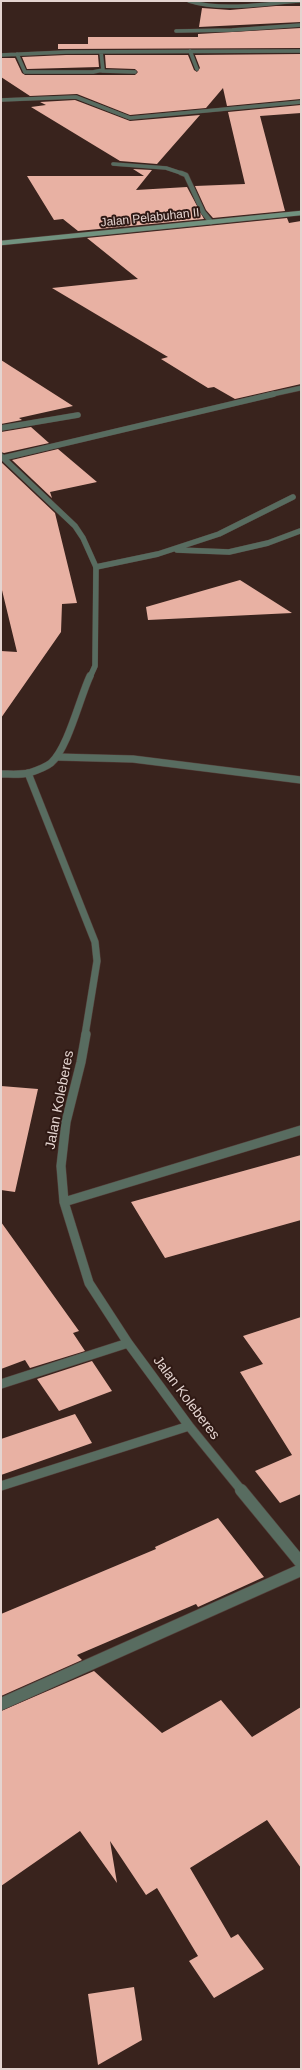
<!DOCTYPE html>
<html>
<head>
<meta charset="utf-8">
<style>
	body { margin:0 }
	#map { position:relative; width:302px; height:2070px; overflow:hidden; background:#39231d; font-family:Arial,sans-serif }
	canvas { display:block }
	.frame { position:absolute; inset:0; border:2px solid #e4d4d0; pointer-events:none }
</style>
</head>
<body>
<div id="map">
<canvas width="302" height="2070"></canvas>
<div class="frame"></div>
</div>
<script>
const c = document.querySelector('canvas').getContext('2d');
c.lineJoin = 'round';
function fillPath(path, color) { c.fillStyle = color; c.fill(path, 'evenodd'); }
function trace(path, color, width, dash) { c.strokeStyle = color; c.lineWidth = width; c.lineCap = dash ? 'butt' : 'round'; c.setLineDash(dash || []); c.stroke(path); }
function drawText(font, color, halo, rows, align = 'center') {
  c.font = font + ' Arial,sans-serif'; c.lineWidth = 4; c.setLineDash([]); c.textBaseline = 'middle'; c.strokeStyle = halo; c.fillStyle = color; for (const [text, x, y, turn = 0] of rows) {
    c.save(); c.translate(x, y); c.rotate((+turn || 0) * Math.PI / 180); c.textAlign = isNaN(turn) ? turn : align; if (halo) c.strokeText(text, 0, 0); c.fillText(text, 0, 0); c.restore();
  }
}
fillPath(new Path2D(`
	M276 6H301V22L199 27 202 8 230 10Z
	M301 28V48L58 49V44H88V37H198V34Z
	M301 54V99L227 106 223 88 206 108 130 115 77 94 30 96 1 77V58H15L22 73 25 75H135L138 72 135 69 106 68 105 55H188L194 70 197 72 200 68 195 55Z
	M66 55H98L99 67 27 69 22 57Z
	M75 100 130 121 200 115 157 164 120 161 31 107 46 105 40 102Z
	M301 105V113L260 116 285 211 213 218 206 210 195 186 245 184 228 112Z
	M133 169 152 170 136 190 187 187 204 219 78 231 63 219 54 220 27 176H144Z
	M287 218 289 223 301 221V384L235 399 214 387 208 388 161 359 168 357 52 288 138 279 87 238Z
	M1 360 73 406 19 418 22 420 1 424Z
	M31 427 49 443 4 453 1 452V432Z
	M58 449 97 482 50 492 52 498 12 460Z
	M1 462 55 513 77 603 62 604 61 632 1 718V651L17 652 1 586Z
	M240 580 292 613 148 620 146 607Z
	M1 1086 38 1089 15 1192 1 1190Z
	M301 1155V1220L165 1258 131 1202Z
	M1 1222 79 1331 73 1333 85 1351 30 1368 25 1360 1 1369Z
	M301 1317V1494L280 1503 255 1471 292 1455 240 1372 263 1364 243 1336Z
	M92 1361 112 1391 59 1411 37 1379Z
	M75 1414 92 1443 1 1475V1439Z
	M218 1518 264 1577 198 1607 196 1604 77 1655 82 1660 1 1696V1614L156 1549 155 1547Z
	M94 1671 162 1733 221 1700 252 1737 301 1707V1868L267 1820 190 1868 231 1938 238 1934 264 1969 214 1998 189 1961 198 1956 157 1888 146 1895 110 1841 117 1883 80 1831 1 1886V1711Z
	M134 1987 142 2040 98 2065 88 1994Z`), '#e8b1a3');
const serviceFar2 = new Path2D(`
	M176 31 232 30 301 25
	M113 164 166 168 184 174`);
const serviceFar1 = new Path2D(`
	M181 173 186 175 203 212 211 222`);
const service = new Path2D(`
	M177 550 229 552 268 543 300 531
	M96 567 158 554 219 534 293 497`);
const minorFar5 = new Path2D(`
	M189 1C223 12 265 3 301 1
	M190 51 197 69
	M17 54 25 72H93L103 70 101 52
	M1 55 66 52 301 51
	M102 71 135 72
	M1 100 76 97 130 118 301 102`);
const minorFar4 = new Path2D(`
	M269 395 301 388`);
const minorFar3 = new Path2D(`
	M1 428 78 415
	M3 458 274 394`);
const minorFar2 = new Path2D(`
	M57 757 133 759 301 780
	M28 773 95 942 97 961 85 1035`);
const minorFar1 = new Path2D(`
	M86 1034 81 1062 66 1122 61 1166 64 1202 89 1283 128 1343 189 1426 242 1491
	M64 1202 301 1130
	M1 1384 128 1343
	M1 1486 189 1426`);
const minor = new Path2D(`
	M241 1490 301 1563
	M1 1704 301 1570`);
const tertiaryFar1 = new Path2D(`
	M1 456 75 526 83 538 96 567 95 666 90 677`);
const tertiary = new Path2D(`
	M1 774C10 774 20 775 29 773 35 771 46 767 51 763 68 748 80 697 90 676`);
const secondary = new Path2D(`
	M1 243 301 213`);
trace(serviceFar2, '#543f3a', 4);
trace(serviceFar1, '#543f3a', 5.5);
trace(service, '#543f3a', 6);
trace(minorFar5, '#543f3a', 4);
trace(minorFar4, '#543f3a', 5.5);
trace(minorFar3, '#543f3a', 6);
trace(minorFar2, '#543f3a', 8);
trace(minorFar1, '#543f3a', 10);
trace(minor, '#543f3a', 13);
trace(tertiaryFar1, '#543f3a', 6);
trace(tertiary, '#543f3a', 8);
trace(secondary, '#543f3a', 5.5);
trace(serviceFar2, '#586c60', 3.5);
trace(serviceFar1, '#586c60', 4.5);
trace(service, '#586c60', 5.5);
trace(minorFar5, '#586c60', 3.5);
trace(minorFar4, '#586c60', 4.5);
trace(minorFar3, '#586c60', 5.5);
trace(minorFar2, '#586c60', 7);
trace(minorFar1, '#586c60', 9);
trace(minor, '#586c60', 12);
trace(tertiaryFar1, '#586c60', 5.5);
trace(tertiary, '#586c60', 7);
trace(secondary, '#71927f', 4.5);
drawText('12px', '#e4d4d0', '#2f1914', [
	["Jalan Pelabuhan II",150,218,-6]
]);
drawText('14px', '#e4d4d0', '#2f1914', [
	["Jalan Koleberes",60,1100,-79],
	["Jalan Koleberes",186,1398,53]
]);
</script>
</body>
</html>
